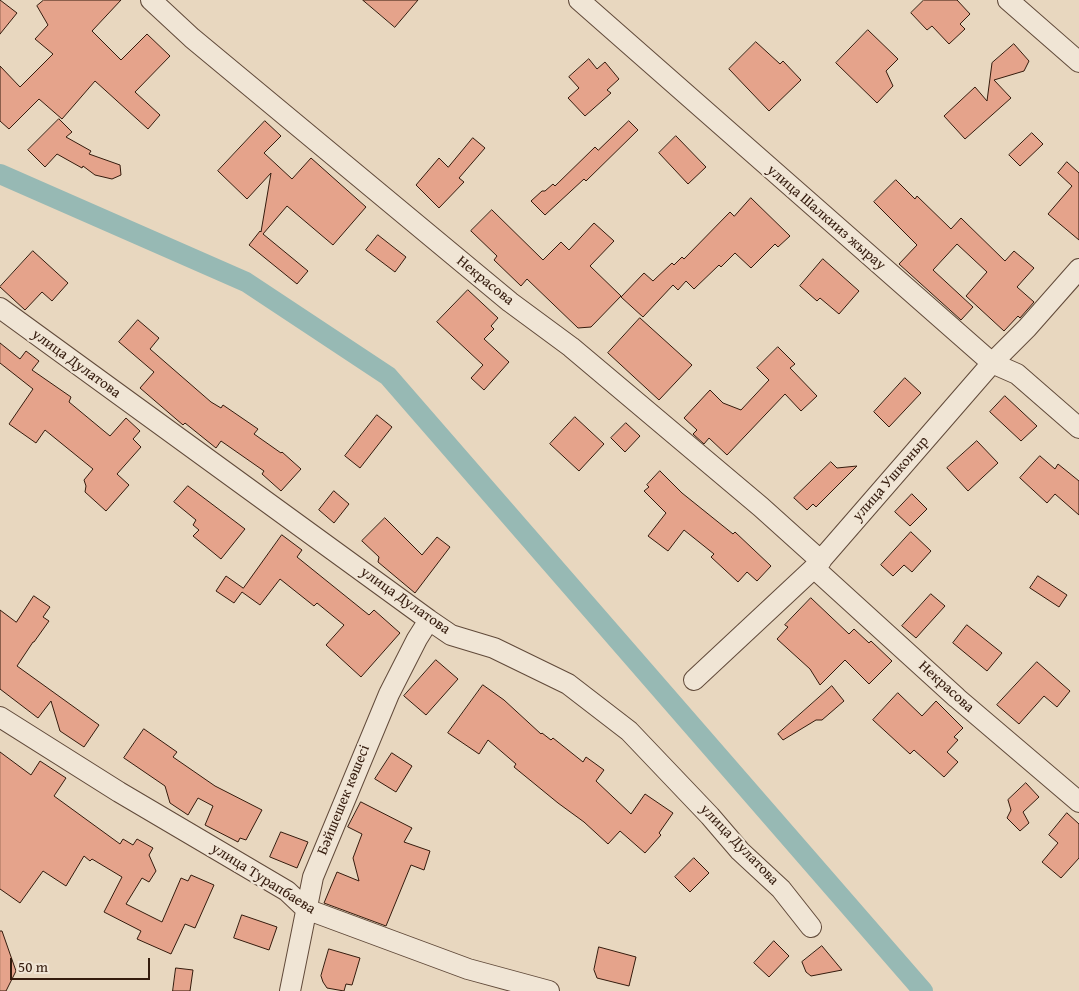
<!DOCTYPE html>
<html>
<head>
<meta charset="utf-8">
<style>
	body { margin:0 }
	#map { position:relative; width:1079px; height:991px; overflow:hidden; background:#e8d7bf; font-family:"Gentium Book Plus",serif }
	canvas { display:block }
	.scale { position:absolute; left:10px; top:958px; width:140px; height:22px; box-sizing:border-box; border:2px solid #341b0d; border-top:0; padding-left:6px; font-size:15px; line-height:18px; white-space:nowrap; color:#341b0d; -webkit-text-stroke:4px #f0e5d5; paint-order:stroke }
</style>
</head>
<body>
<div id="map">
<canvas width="1079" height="991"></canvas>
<div class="scale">50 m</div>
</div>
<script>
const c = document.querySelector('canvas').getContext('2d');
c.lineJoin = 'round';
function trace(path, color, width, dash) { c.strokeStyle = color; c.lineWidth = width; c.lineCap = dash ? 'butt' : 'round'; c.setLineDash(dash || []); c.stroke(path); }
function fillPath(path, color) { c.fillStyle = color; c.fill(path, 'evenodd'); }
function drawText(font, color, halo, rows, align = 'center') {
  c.font = font + ' "Gentium Book Plus",serif'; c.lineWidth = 4.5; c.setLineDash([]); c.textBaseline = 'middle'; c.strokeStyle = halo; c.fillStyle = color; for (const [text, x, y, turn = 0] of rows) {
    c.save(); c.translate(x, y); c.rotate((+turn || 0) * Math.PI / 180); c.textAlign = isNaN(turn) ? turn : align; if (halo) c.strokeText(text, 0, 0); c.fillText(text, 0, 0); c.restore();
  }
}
trace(new Path2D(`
	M0 174 246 282 388 376 923 991`), '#97b9b4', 20);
const building = new Path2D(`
	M0 0 17 13 0 34Z
	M44 0H121L92 31 121 60 147 34 170 56 135 92 160 115 148 129 95 81 62 119 39 99 9 129 0 121V66L20 87 53 54 35 39 48 25 37 6Z
	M363 0H418L395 27Z
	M924 0H957L970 14 960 24 965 29 949 44 932 26 927 30 911 13Z
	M868 30 898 59 886 71 893 86 877 103 836 63Z
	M756 42 780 64 783 61 801 80 769 111 729 69Z
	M1014 44 1029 61 1024 71 994 80 1011 98 965 139 944 116 975 87 987 101 992 63Z
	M589 59 597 69 605 62 619 79 607 90 611 93 585 116 568 98 579 88 569 77Z
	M59 119 72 132 66 137 91 151 89 154 120 165 121 175 112 179 95 175 83 166 82 168 57 154 45 167 28 150Z
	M265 121 281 136 264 153 292 179 311 158 366 207 333 245 287 206 263 234 308 271 297 284 249 245 260 231 261 232 271 173 247 199 218 171Z
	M629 121 638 130 586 181 584 179 545 215 531 201 542 191H545L553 184 555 186 595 147 598 150Z
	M1032 133 1043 144 1020 166 1009 155Z
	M676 136 706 167 688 184 659 153Z
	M473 138 485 148 459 178 464 182 439 208 416 185 439 158 448 167Z
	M1067 162 1079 173V240L1048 214 1072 186 1058 173Z
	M896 180 915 199 917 196 951 229 961 218 1005 261 1014 251 1034 268 1017 287 1034 302 1020 318 1018 316 1004 331 966 296 987 272 957 244 933 270 973 307 961 320 899 264 917 245 874 202Z
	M751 198 790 236 778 247 775 244 751 268 735 253 721 267 719 265 694 289 686 281 678 290 673 285 643 317 621 297 644 273 653 281 672 263 674 265 682 257 684 259 730 212 734 216Z
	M492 210 543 260 561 242 569 250 594 223 614 241 590 266 621 296 591 327 578 328 527 279 521 286 494 260 497 256 471 231Z
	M378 235 406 257 395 272 366 250Z
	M33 251 68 283 52 301 42 292 25 310 0 287Z
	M823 259 859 291 839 314 820 298 817 301 800 286Z
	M468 290 498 318 491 326 494 329 484 339 509 362 484 390 471 378 483 365 437 322Z
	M640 318 692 365 659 400 608 353Z
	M138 320 159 338 150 349 211 402 221 408 223 405 258 429 254 434 281 453 282 452 301 469 281 491 262 474 264 471 221 441 216 448 185 423 183 425 140 388 154 372 119 342Z
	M0 343 20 359 26 351 39 361 32 370 71 397 69 402 110 436 126 418 140 431 133 439 141 447 117 474 129 485 106 511 85 492 86 486 84 480 93 469 45 430 36 443 9 424 33 389 0 363Z
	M778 347 795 364 790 368 817 396 801 411 785 394 727 455 709 438 704 444 693 434 697 430 684 418 710 390 723 403 741 410 769 380 757 368Z
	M905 378 921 393 889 427 874 412Z
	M1005 396 1037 426 1021 441 990 412Z
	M377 415 392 427 360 468 345 456Z
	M575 417 604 444 579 471 550 444Z
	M626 423 640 436 625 452 611 438Z
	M977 441 998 463 968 491 947 468Z
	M1040 456 1055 469 1058 464 1079 481V515L1055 494 1047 503 1020 478Z
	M831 462 837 468 857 466 816 507 813 504 807 510 794 498Z
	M660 471 682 493 733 534 735 532 771 566 757 581 747 572 738 582 711 557 714 554 684 530 668 551 648 536 666 513 644 491 649 487 647 485Z
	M188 486 245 529 221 559 193 536 199 530 193 525 196 520 174 502Z
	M334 491 349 504 334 523 319 510Z
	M912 494 927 509 910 526 895 512Z
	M385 518 422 555 437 537 450 547 415 593 378 562 379 557 362 541Z
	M911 532 931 551 912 572 904 565 893 576 881 565Z
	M282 535 302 550 297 557 369 615 374 610 400 633 361 677 326 645 344 625 317 603 314 606 280 579 260 605 242 592 234 603 216 591 226 576 243 588Z
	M1038 576 1067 595 1059 607 1030 588Z
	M931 594 945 606 916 638 902 626Z
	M34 596 50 607 43 617 49 621 34 642H33L17 666 99 725 84 747 60 731 51 701 38 718 0 689V610L16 622Z
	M811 598 849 634 854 629 869 643 871 641 892 661 869 684 845 660 820 685 810 669 777 639 788 627 785 625Z
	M967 625 1002 653 987 671 953 643Z
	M436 660 458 679 426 715 404 696Z
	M1037 662 1070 691 1057 707 1044 696 1019 724 997 705Z
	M483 685 504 700 541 734 542 733 551 740 553 738 583 762 586 757 604 770 596 781 631 814 645 794 673 813 659 833 661 835 645 853 620 831 608 844 584 822 558 803 514 767 516 764 488 740 479 754 448 733Z
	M832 686 844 701 822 720H816L783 740 778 734Z
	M898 693 922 716 936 701 963 728 954 737 958 740 947 752 958 762 944 777 914 750 910 754 873 720Z
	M144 729 177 752 173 757 215 786 262 810 246 840 240 838 238 842 205 825 213 806 198 798 188 815 170 803 165 786 124 758Z
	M0 752 31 775 40 761 66 778 54 796 120 844 123 839 133 845 137 839 153 848 149 855 156 871 149 882 142 878 126 904 162 922 181 878 188 881 191 875 214 885 195 928 185 924 171 954 137 939 141 931 104 912 122 877 92 859 90 861 84 856 66 886 43 871 20 903 0 889Z
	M392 753 412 766 396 792 375 779Z
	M1026 783 1039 797 1023 812 1029 823 1020 831 1007 818 1011 810 1008 800Z
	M361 802 412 828 404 842 430 851 424 870 411 865 386 926 324 903 337 872 359 881 353 858 362 834 348 827Z
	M1067 813 1079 824V858L1061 878 1042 862 1058 843 1049 835Z
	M281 832 308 842 297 868 270 857Z
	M694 858 709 873 690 892 675 877Z
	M242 915 277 927 269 950 234 938Z
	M0 931H2L16 971 6 991H0Z
	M774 941 789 956 769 977 754 963Z
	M822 946 842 970 811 976 806 972 802 962Z
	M599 947 636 957 629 986 597 978 594 970Z
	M329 949 360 958 352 985 346 984 344 991 327 988 323 982 321 976Z
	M176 968 193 970 190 991H173Z`);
fillPath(building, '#e5a38b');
trace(building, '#341b0d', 1);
const minor = new Path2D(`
	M151 0 192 38 510 302 571 347 761 507 821 561
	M579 0 992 363 1017 374 1079 428
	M1008 0 1079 62
	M0 308 429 620 451 635 494 648 568 684 629 731 710 816 740 851 781 889 811 927
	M814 568 957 698 1079 802
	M694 680 814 568 992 363 1027 328 1079 269
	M0 717 119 792 287 891 306 909 468 969 549 991
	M290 991 313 877 389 694 417 639 429 620`);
trace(minor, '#614a3a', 22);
trace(minor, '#f0e5d5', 20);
drawText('15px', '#341b0d', '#f0e5d5', [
	["улица Шалкииз жырау",826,218,41],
	["Некрасова",485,281,39],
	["улица Дулатова",76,364,36],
	["улица Ушконыр",891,479,-49],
	["улица Дулатова",405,601,35],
	["Некрасова",946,687,42],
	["Бәйшешек көшесі",344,800,-68],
	["улица Дулатова",739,845,46],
	["улица Турапбаева",263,879,32]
]);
</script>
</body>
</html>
